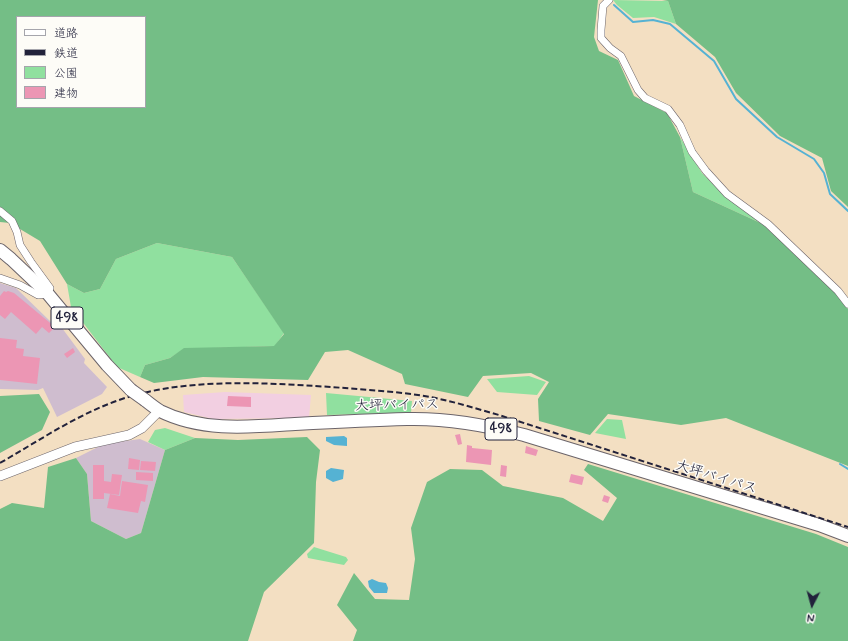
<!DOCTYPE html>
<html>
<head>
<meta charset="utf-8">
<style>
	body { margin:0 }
	#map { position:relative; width:848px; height:641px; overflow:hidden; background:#f3dfc2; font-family:Mynerve,"Klee One",sans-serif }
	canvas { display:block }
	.legend { position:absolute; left:16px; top:16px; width:130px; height:92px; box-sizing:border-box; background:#fdfcf7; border:1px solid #a5a5ac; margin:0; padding:5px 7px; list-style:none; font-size:12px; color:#22223b }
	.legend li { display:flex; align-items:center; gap:8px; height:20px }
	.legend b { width:20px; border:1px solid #a5a5ac }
	.north { position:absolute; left:792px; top:585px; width:40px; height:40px; -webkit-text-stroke:3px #fdfcf7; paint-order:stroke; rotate:186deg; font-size:11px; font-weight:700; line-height:16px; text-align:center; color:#22223b }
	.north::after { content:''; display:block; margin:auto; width:14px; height:18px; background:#22223b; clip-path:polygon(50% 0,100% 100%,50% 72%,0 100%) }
</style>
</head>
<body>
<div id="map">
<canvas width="848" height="641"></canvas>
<ul class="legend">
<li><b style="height:5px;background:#fff"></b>道路</li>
<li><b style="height:5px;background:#22223b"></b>鉄道</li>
<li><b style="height:11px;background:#90e09f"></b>公園</li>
<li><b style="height:11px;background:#ec96b4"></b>建物</li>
</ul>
<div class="north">N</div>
</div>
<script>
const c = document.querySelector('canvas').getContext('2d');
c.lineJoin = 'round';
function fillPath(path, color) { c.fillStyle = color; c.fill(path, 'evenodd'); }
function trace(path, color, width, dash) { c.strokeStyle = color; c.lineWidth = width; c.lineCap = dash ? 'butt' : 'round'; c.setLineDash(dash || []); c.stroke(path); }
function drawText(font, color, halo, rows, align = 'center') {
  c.font = font + ' Mynerve,"Klee One",sans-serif'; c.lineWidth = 3; c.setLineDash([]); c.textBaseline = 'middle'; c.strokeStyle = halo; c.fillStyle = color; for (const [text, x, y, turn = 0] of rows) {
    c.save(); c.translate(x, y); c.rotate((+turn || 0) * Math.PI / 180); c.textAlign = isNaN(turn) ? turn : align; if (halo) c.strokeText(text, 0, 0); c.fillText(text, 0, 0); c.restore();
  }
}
fillPath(new Path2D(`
	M225 392 311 395 309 418 213 419 184 412 183 395Z`), '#f2cfe1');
fillPath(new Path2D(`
	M0 283 16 288 51 322 62 328 85 359 84 363 107 387 102 394 57 417 43 388 38 390 0 389Z
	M140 439 165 450 141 533 126 539 91 521 87 474 76 458 104 444Z`), '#cfbdcf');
fillPath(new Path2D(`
	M613 0 668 1 676 24 654 17 633 18 617 5Z
	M680 137 702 173 727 198 767 226 693 192Z
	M157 243 232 257 284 333 275 346 184 349 170 358 145 365 140 377 117 367 71 307 67 284 84 293 100 289 116 259Z
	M529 376 546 382 537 395 497 392 487 379Z
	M326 393 412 401 411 413 327 415Z
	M607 419 622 420 626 439 595 433Z
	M165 428 195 438 165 450 148 442 155 430Z
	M314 547 346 557 348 560 344 565 308 558 307 554Z`), '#90e09f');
fillPath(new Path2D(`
	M0 0H598L594 37 599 51 618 60 634 96 667 113 680 137 693 192 767 226 835 292 848 309V466L726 418 681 425 608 414 590 435 539 421 538 399 549 382 531 373 483 376 468 397 405 384 402 374 348 350 325 352 308 380 203 377 154 383 140 377 145 365 170 358 184 348 274 346 284 334 232 257 157 243 116 259 100 289 84 293 67 284 40 241 10 223 0 222ZM17 17H145V107H17Z
	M662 0H848V207L831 191 822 158 780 136 736 93 715 57 676 24 668 1Z
	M39 394 50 412 42 430 0 453V396Z
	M307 437 320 450 316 482 314 543 264 592 248 641H0V509L12 503 44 508 48 467 76 458 87 474 91 521 126 539 141 533 165 450 195 438 238 440Z
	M588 464 816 534 848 547V641H353L357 630 337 605 354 573 375 599 409 600 415 559 411 528 427 482 450 469 482 470 503 486 563 498 603 521 617 498 584 470Z`), '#74be86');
fillPath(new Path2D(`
	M344 436 347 438V446L334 445 326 441V437Z
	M331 468 344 470 343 479 333 482 326 478V471Z
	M372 579 379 582 386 583 388 588 387 593H374L369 587 368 581Z`), '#55b2d3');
trace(new Path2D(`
	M614 5 633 22 653 20 670 24 714 61 736 99 777 137 814 159 824 173 830 194 848 211
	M840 464 848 469`), '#55b2d3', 2);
fillPath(new Path2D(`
	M4 291 6 292 8 291 14 293 55 327 49 333 42 327 36 334 11 312 5 319 0 315V296Z
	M0 338 17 340 16 348 24 349 23 356 40 358 37 384 0 380Z
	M73 348 75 352 67 358 64 354Z
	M228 396 251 397V407L227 406Z
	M460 434 462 444 458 445 455 435Z
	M467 445 472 446V448L492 450 491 465 466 462Z
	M526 446 538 450 536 456 525 453Z
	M129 458 140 460 139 470 128 469Z
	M141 461 156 462 155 471 140 470Z
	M93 465H104V481L111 482 112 474 122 475 119 495 104 493V499H93Z
	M501 465 507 466 506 477 500 476Z
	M136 472 153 473V481L136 480Z
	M571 474 584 477 582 485 569 482Z
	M122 481 148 485 145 502 141 501 138 513 107 508 110 494 120 496Z
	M604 495 610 497 608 503 602 501Z`), '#ec96b4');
const minor = new Path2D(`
	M609 0 603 6 601 30V38L610 48 621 56 638 90 645 98 668 109 680 125 692 152 706 171 727 194 768 224 838 291 848 304
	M0 211 12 221 17 232 20 245 31 262 50 288 48 294 38 295 20 285 0 278`);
const tertiary = new Path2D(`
	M0 476 75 447 129 435 142 428 159 411`);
const trunk = new Path2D(`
	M0 250 11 259 48 294 107 365 131 390
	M145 400C150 404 155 408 160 411 202 432 250 427 295 424 332 422 370 420 407 419 447 418 486 425 524 435L819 525 848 536`);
trace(minor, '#6b646a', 8);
trace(tertiary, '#6b646a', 10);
trace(trunk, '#6b646a', 14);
trace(minor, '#fff', 7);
trace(tertiary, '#fff', 9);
trace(trunk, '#fff', 12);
trace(new Path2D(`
	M0 463C35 443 69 420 106 405 177 375 270 383 345 388 378 391 411 392 444 400 462 404 481 410 499 415L848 527`), '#22223b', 2, [6, 3]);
const trunkBridge = new Path2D(`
	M131 390 145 400`);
trace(trunkBridge, '#6b646a', 14, []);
trace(trunkBridge, '#fff', 12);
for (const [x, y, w] of [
	[67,318,32],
	[501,429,32]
]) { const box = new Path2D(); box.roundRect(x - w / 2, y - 11, w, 22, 3); c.fillStyle = '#fdfcf7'; c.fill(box); trace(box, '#22223b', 1); }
drawText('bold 13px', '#22223b', null, [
	["498",67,318],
	["498",501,429]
]);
drawText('14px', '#22223b', '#fdfcf7', [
	["大坪バイパス",397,406,-1],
	["大坪バイパス",716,478,17]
]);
</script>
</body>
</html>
